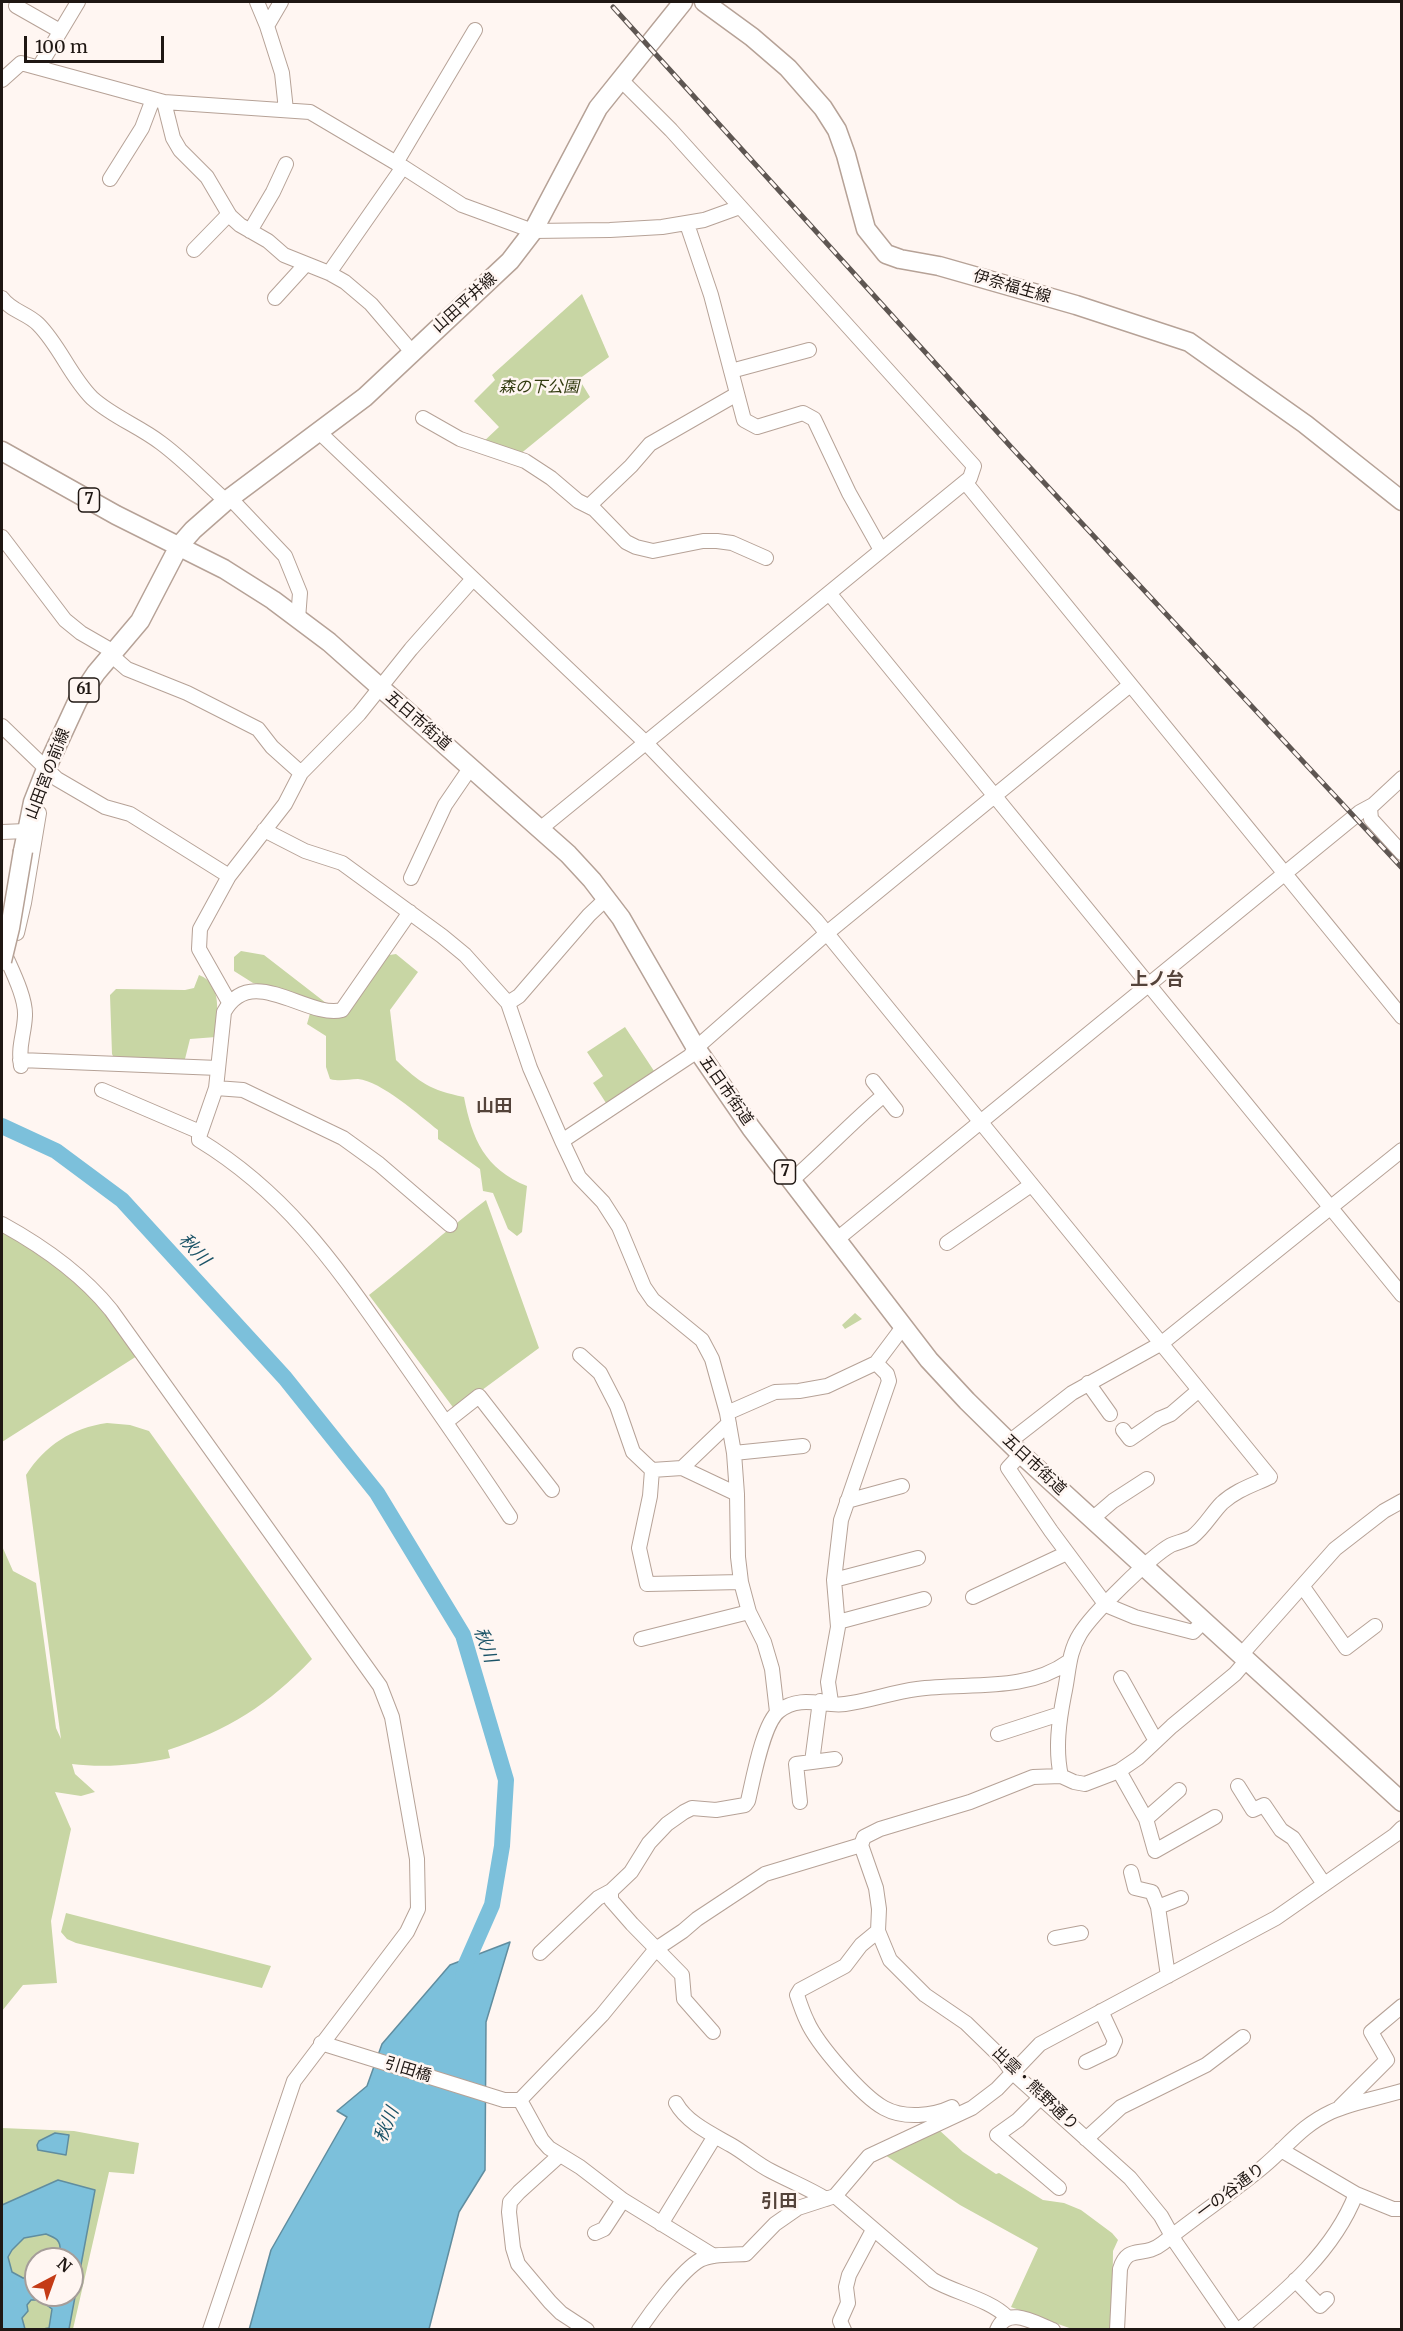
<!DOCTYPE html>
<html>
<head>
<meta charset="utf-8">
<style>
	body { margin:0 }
	#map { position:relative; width:1403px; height:2331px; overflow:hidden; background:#fff6f2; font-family:Merriweather,serif }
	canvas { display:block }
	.frame { position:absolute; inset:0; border:3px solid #1f1713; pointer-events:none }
	.north { position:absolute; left:24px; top:2247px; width:60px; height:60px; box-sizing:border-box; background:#fff6f2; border:2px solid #a59d99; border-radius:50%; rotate:41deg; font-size:16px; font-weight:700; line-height:24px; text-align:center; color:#1f1713 }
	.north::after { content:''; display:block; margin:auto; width:21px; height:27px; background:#c43b16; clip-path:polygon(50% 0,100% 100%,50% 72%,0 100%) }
	.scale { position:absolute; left:24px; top:36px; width:140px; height:27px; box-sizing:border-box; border:3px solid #1f1713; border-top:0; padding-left:8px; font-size:18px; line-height:21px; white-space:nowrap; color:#1f1713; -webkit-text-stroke:4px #fff6f2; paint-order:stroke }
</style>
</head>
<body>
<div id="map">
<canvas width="1403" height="2331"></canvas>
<div class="frame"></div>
<div class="north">N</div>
<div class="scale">100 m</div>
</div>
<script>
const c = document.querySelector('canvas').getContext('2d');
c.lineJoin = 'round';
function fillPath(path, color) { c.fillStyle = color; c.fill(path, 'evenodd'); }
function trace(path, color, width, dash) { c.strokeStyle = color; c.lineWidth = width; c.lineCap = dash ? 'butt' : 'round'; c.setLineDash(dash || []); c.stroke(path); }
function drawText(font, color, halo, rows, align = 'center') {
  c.font = font + ' Merriweather,"Noto Sans JP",serif'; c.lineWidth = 5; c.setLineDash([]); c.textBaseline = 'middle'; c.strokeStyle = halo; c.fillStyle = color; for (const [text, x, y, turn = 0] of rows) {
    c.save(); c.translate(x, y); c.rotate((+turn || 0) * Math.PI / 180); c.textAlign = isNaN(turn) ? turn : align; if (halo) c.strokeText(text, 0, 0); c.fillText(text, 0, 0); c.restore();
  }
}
fillPath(new Path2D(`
	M582 294 609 357 579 379 590 397 519 455 481 444 499 427 474 401 495 380 492 375Z
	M241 951 264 955 326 1003 341 1005 383 956 396 954 418 972 390 1010 396 1060C420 1083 430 1090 464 1097 472 1139 485 1169 527 1186L522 1232 517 1236 508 1229 493 1193 483 1191 480 1169 438 1139V1130C420 1116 381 1081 358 1079 348 1079 341 1082 330 1079L326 1067V1036L307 1024 313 1003 277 988 253 983 234 971V957Z
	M199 975C224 985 216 1014 216 1037L190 1039 184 1063 116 1062 112 1054 110 995 116 989 185 990 194 988Z
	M625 1027 656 1074 608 1106 593 1083 603 1076 587 1052Z
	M486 1200 539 1348 455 1410 369 1295C409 1264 446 1230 486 1200Z
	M2 1230 82 1285 137 1356 2 1442Z
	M855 1313 862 1319 845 1329 842 1325Z
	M107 1423 130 1425 149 1431 312 1659C268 1705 229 1730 168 1750L170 1758C138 1765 104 1768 72 1764L75 1774 95 1792 81 1796 55 1792 71 1829 51 1921 57 1983 23 1985 2 2011V1546L13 1571 36 1583 56 1728 61 1739 26 1475C45 1445 72 1428 107 1423Z
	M66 1913 271 1966 262 1988 76 1943 67 1939 61 1932Z
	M2 2128 74 2131 139 2143 134 2174 109 2172 73 2329H2ZM36 2259H72V2295H36Z
	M938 2129 963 2152 996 2174 999 2173 1043 2200 1064 2203 1081 2210 1112 2233 1118 2240 1113 2251 1112 2329H1072L1011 2307 1038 2248 960 2205 882 2153Z`), '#c8d6a4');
const water = new Path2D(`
	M510 1942 486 2022 485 2170 459 2212 429 2329 249 2330 271 2250 347 2117 337 2111 367 2086 382 2044 450 1965Z
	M55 2133 69 2135 66 2155 38 2150 37 2145 39 2141Z
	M58 2180 95 2190 69 2329H43L49 2328 52 2309 40 2300H31L27 2305 28 2311 22 2318 25 2329H2V2205ZM46 2234C56 2238 61 2240 60 2251L45 2259H72V2295H36V2271L31 2278H23L12 2272 8 2257 12 2250 24 2238Z`);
fillPath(water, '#7cc0db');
trace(water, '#608d9f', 1.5);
trace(new Path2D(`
	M2 1126 56 1151 122 1200 285 1378 377 1493 463 1635 506 1780 502 1846 492 1905 466 1964 463 1977`), '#7cc0db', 16);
const minor = new Path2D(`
	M257 2 267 26 282 73 286 110
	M16 6 60 31
	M267 26 281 2
	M39 67 78 2
	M2 80 21 63 164 102 310 112 403 167 462 205 533 231 610 230 662 227 704 220 740 207
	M164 102 173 138 180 150 207 177 230 216 240 225 268 241 284 255 329 273 345 282 371 304 412 352
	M396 163 475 30
	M110 179 142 128 153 99
	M687 224 711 295 744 420 757 427 803 413 814 419 849 493 881 550
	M250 231 273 192 286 164
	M194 250 229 214
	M329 273 403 167
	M2 298C11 311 27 313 38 324 60 346 70 376 92 398 113 417 139 426 161 443 184 460 205 482 226 501
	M275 298 306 264
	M731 371 809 350
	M423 418 460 439 525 461 551 478 578 501 594 509 626 542 636 547 653 551 703 541H717L732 543 766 558
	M319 432 646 743 816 920 1270 1477C1253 1485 1236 1490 1222 1503 1212 1513 1204 1528 1192 1537 1185 1541 1178 1542 1171 1545 1151 1556 1092 1614 1080 1634 1068 1653 1069 1673 1064 1695 1059 1721 1055 1749 1061 1776
	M965 482 1402 1017
	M230 498 285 556 300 593 298 619
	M589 506 631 466 650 444 737 394
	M2 537 65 620 81 633 114 652
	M829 593 1402 1295
	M111 655 127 669 187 693 258 729 272 747 301 773
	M2 726 57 779 105 807 130 814 229 876
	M1370 808 1371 819 1402 853
	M540 829 965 482 970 478 974 466 671 130 620 79
	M264 830 305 851 342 863 442 936 465 955 508 1003 530 1068 562 1141
	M2 832 26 831
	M411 878 445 805 471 767
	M410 912 342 1010C307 1019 251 962 224 1012L216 1088 199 1137V1140C286 1193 334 1263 391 1344 431 1401 471 1458 510 1517
	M17 933 24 903 39 813
	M3 950C11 969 26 997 25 1016 24 1036 18 1045 21 1066
	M229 1002 199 949 200 929 229 876 285 804 301 773 359 714 411 649 472 580
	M508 1003 519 996 589 915 607 898
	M20 1060 218 1068
	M873 1081 896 1110
	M216 1088 243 1090 343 1138 379 1164 450 1225
	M102 1090 200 1132
	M791 1181C823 1153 852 1122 884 1095
	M2 1224C42 1246 82 1274 111 1310L370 1672 380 1686 392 1717 417 1859 418 1909 407 1932 294 2081 210 2330
	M836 1240 1360 812 1373 805 1402 778
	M947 1243 1031 1185
	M580 1355 600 1373 617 1406 633 1452 652 1470
	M1088 1383 1110 1414
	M727 1413 775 1392 799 1391 827 1386 876 1363
	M446 1422 479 1396 552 1490
	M729 1423 682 1468 652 1470 650 1496 639 1548 647 1584 741 1582
	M1123 1430 1130 1439 1159 1419 1171 1414 1199 1390
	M1009 1442 1072 1393 1162 1343 1402 1150
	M734 1453 803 1446
	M1021 1454 1008 1468 1051 1531 1106 1605 1135 1617 1193 1632 1204 1621
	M682 1468 737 1494
	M847 1501 902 1486
	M1092 1519 1113 1501 1147 1479
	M834 1580 918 1558
	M1303 1587 1346 1648 1375 1626
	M973 1597 1067 1553
	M838 1622 924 1599
	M641 1639 749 1612
	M1241 1655 1335 1549 1384 1511 1402 1501
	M1121 1678 1156 1741
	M820 1701 812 1762 835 1759
	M831 1702 828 1682 838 1627 834 1580 841 1520 889 1381 887 1374 876 1363 903 1327
	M777 1712 772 1669 764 1642 749 1612 741 1582 738 1557 737 1494 734 1453 727 1413 712 1359 702 1340 653 1300 644 1287 619 1227 603 1202 579 1177 562 1141 690 1056 696 1048 827 933 1130 685
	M998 1734 1060 1714
	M1119 1771 1146 1819 1155 1851 1215 1817
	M1238 1786 1253 1810 1264 1805 1281 1830 1293 1838 1324 1884
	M800 1802 796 1764 812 1762
	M1146 1819 1179 1790
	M861 1845 876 1888 879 1909 878 1931 890 1960 925 1995 966 2023 1003 2059 1012 2072 1022 2081 1130 2178 1161 2216 1176 2243 1236 2330
	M861 1845 864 1837 880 1829 970 1802 1033 1777 1061 1776 1074 1782 1085 1784 1119 1771 1138 1758 1172 1726 1235 1674 1247 1660
	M1131 1872 1135 1888 1152 1892 1158 1907 1168 1976
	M1158 1907 1181 1898
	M878 1931 861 1945 845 1966 800 1990 797 1995C800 2004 803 2013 807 2021 817 2044 862 2096 884 2108 904 2119 933 2116 952 2107
	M1055 1938 1081 1933
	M540 1953 598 1898 611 1891
	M713 2032 684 1999 682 1975 632 1924 611 1900V1891L631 1872 649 1843 667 1824 684 1812 692 1808 716 1810 745 1805 748 1801C753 1780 763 1723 779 1711 801 1694 824 1707 845 1704 869 1701 893 1692 917 1689 966 1682 1025 1693 1068 1662
	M321 2043 504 2100H520L602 2015 656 1949 683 1931 697 1919 765 1874 861 1845
	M1086 2062 1111 2050 1115 2041 1101 2011
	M1040 2098 1018 2120 997 2135 1059 2188
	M520 2100 542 2140 549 2148 580 2167 623 2200 714 2256
	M676 2103C687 2123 712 2134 731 2145 745 2153 757 2164 771 2171 790 2181 808 2188 826 2199
	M1340 2107 1387 2060 1371 2032 1402 2006
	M1086 2139 1121 2107 1206 2065 1243 2037
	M1281 2150 1356 2194 1393 2209H1402
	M560 2155 519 2192 510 2202 509 2212 513 2248 518 2264 550 2302 561 2313 587 2330
	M835 2196 933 2280C955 2293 989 2299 1007 2317
	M661 2224 715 2136
	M595 2233 604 2229 623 2200
	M1295 2280 1320 2306 1327 2299
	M639 2330C651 2312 682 2270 700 2260 713 2253 732 2255 746 2254L775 2224 798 2208 835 2196 869 2156 972 2108 997 2089 1040 2044 1276 1918 1395 1835 1402 1828
	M844 2330 840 2321 848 2303 846 2287 849 2275 873 2230
	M997 2330C1007 2305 1035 2323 1053 2330
	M1117 2330 1120 2269C1128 2243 1143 2259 1163 2243 1196 2216 1232 2193 1264 2166 1288 2146 1301 2126 1331 2112 1353 2102 1379 2098 1402 2091
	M1239 2330C1285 2292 1334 2251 1356 2194`);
const major = new Path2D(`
	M704 2 752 37 788 68 823 108 837 130 846 155 866 229 886 254 900 259 939 266 1076 305 1189 342 1305 424 1402 501
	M2 451 116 515 224 569 273 600 329 642 568 854 592 880 621 918 696 1048 751 1128 929 1360 967 1401 1021 1454 1402 1802
	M23 851 33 802 46 769 78 700 96 673 140 621 179 546 193 530 226 501 365 397 510 261 533 231 598 108 683 2`);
trace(minor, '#b6a297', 16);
trace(major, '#b6a297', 21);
trace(minor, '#fff', 14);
trace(major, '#fff', 18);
const rail = new Path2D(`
	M613 7 1011 447 1402 868`);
trace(rail, '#5e5652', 5);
trace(rail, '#fff6f2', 3, [9]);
const majorBridge = new Path2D(`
	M2 961 10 928 23 851`);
trace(majorBridge, '#b6a297', 21, []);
trace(majorBridge, '#fff', 18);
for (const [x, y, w] of [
	[89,500,21],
	[84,690,30],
	[785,1172,21]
]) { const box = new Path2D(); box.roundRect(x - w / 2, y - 12, w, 24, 4.5); c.fillStyle = '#fff6f2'; c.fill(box); trace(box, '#1f1713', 1.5); }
drawText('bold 15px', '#1f1713', null, [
	["7",89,500],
	["61",84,690],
	["7",785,1172]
]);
drawText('16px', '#1f1713', '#fff6f2', [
	["伊奈福生線",1012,287,16],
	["山田平井線",465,303,-42],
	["五日市街道",418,721,41],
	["山田宮の前線",48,774,-69],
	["五日市街道",726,1091,55],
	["五日市街道",1034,1465,43],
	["引田橋",408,2070,17],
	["出雲・熊野通り",1035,2089,44],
	["一の谷通り",1231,2191,-37]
]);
drawText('italic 16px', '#333c11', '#fff6f2', [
	["森の下公園",539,387]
]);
drawText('bold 18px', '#54433a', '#fff6f2', [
	["上ノ台",1157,980],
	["山田",494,1107],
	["引田",779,2202]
]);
drawText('italic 18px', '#1b5367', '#fff6f2', [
	["秋川",194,1250,47],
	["秋川",485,1645,71],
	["秋川",387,2125,-68]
]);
</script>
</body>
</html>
